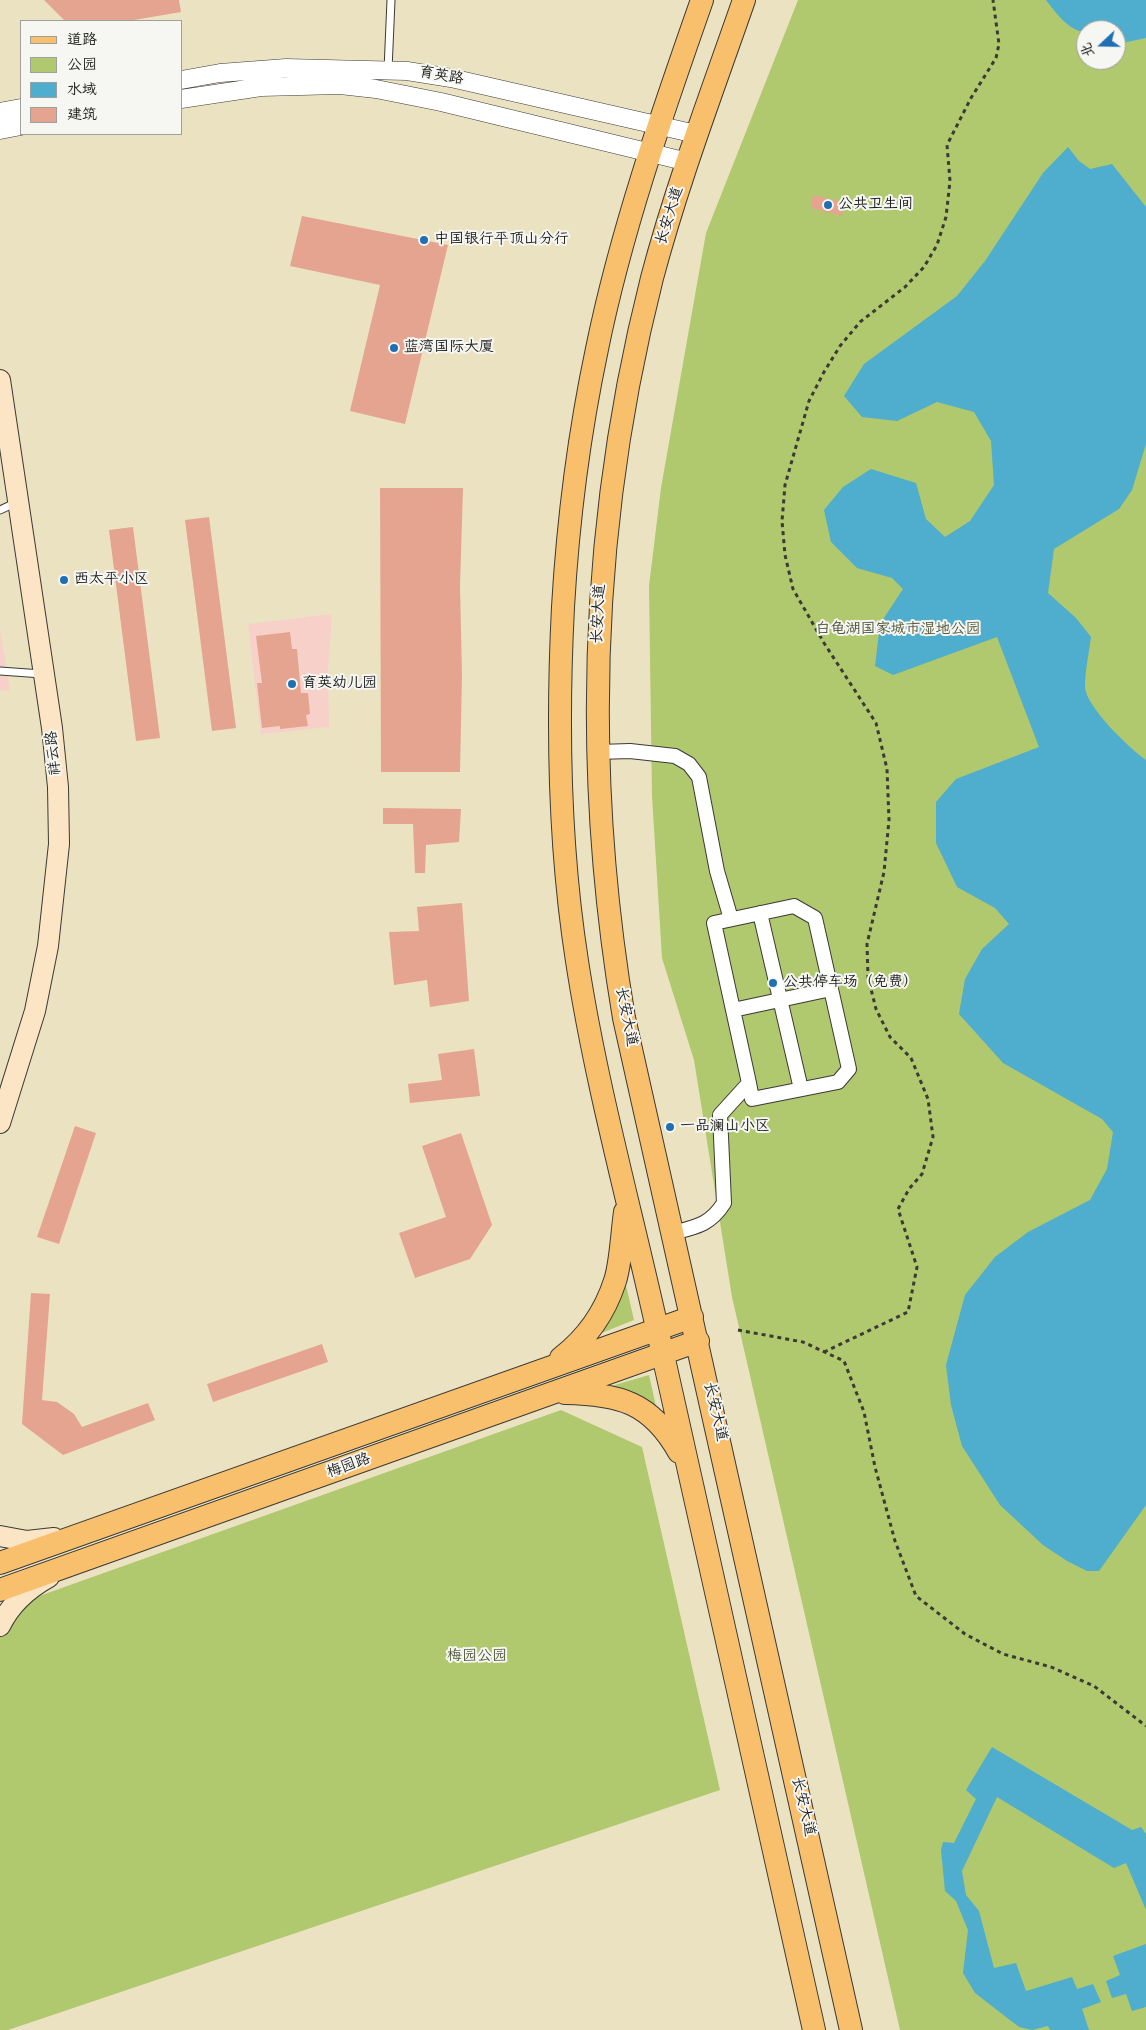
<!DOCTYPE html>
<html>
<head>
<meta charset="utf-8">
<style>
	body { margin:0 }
	#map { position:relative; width:1146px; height:2030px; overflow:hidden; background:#ebe2c2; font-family:Kalam,"LXGW WenKai TC",sans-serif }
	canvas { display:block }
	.legend { position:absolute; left:20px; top:20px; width:162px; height:115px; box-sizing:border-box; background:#f6f6f2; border:1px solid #9f9f9c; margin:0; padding:6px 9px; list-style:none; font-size:15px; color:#1c1c1c }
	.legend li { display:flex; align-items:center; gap:10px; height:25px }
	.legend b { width:25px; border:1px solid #9f9f9c }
	.north { position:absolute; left:1076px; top:20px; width:50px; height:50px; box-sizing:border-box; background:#f6f6f2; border:1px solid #9f9f9c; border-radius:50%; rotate:249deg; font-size:14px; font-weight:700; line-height:20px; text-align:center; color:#1c1c1c }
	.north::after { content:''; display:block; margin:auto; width:18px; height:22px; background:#1f6fb2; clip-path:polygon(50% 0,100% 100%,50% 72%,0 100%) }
</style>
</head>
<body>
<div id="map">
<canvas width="1146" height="2030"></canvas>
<ul class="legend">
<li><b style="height:6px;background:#f8bf6c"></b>道路</li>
<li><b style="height:14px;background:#b0c86e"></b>公园</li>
<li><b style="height:14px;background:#4fadce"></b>水域</li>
<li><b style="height:14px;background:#e5a490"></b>建筑</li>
</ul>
<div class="north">北</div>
</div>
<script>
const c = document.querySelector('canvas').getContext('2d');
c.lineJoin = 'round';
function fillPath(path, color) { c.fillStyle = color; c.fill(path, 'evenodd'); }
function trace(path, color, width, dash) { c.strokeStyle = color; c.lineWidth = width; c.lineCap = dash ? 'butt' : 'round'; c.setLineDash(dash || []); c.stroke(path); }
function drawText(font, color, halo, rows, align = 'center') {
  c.font = font + ' Kalam,"LXGW WenKai TC",sans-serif'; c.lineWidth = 4; c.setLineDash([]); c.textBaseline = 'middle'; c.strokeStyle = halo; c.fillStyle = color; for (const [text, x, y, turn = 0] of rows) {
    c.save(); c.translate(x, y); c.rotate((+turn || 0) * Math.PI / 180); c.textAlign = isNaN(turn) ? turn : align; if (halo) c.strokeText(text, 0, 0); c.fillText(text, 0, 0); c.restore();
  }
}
fillPath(new Path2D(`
	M332 614 328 670 329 727 261 734 248 624Z
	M0 629 10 691 0 690Z`), '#f7d0c9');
fillPath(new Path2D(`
	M798 0H1146V2030H900L732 1297 694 1060 662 958 652 796 649 586 661 488 706 233ZM1086 30H1116V60H1086Z
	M625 1281 634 1320 599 1334Z
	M649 1375 657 1411 608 1387Z
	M561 1410 642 1447 720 1790 8 2030H0V1610Z`), '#b0c86e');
fillPath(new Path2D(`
	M1046 0H1146V38L1127 42 1116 40V30H1086V33C1067 29 1057 14 1046 0Z
	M1068 147 1079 161 1090 169 1112 164 1146 207V444L1132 490 1119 509 1054 549 1048 593 1076 618 1091 637C1089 653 1085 671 1085 687 1086 707 1130 749 1146 760V1505L1099 1571H1087L1067 1561 1043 1545 1000 1505 962 1446 951 1405 946 1365 965 1295 995 1257 1028 1232 1090 1200 1107 1169 1113 1132 1102 1119 1003 1063 959 1014 965 979 982 949 1009 924 995 908 957 887 936 843V802L956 779 1039 747 997 637 893 675 875 666 880 624 903 589 892 578 857 568 831 542 824 510 843 487 871 469 916 483 926 519 945 537 970 521 994 485 991 441 974 412 937 402 897 421 862 417 844 396 864 364 957 296 985 261 1043 173Z
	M992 1747 1132 1830 1141 1827 1146 1834V1910L1126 1863 1114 1868 997 1797 962 1871 966 1895 979 1911 994 1968 1016 1963 1026 1991 1072 1977 1077 1989 1093 1984 1101 2002 1082 2009 1089 2030H1050L1048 2026 1032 2030 1019 2027 975 1993 963 1973 968 1930 956 1901 945 1891 941 1850 943 1842 954 1843 976 1799 966 1790Z
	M1146 1944V2007L1132 2011 1126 1994 1112 1998 1106 1981 1120 1975 1113 1956Z`), '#4fadce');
fillPath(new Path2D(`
	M44 0H179L181 12 128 21H65Z
	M813 195 844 202 842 216 811 208Z
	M302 216 448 245 405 424 350 411 380 285 290 266Z
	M380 488H463L460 586 462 675 460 772H381Z
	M209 517 236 728 212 731 185 520Z
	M133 527 160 738 136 741 109 530Z
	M290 632 292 649H297L301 693H308L310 714 306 715 308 726 280 729V726L262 728 257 683H262L256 636Z
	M383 808 461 809 459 842 426 845 425 873H415L413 824H383Z
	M462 903 469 1001 430 1007 427 980 394 985 389 932 419 931 417 907Z
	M474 1049 480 1096 410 1103 408 1084 442 1080 438 1054Z
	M75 1126 96 1133 59 1244 37 1237Z
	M461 1133 492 1225 470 1259 415 1278 399 1233 446 1217 422 1146Z
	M31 1293 50 1294 42 1400 57 1402 74 1414 82 1427 148 1403 155 1420 63 1455 22 1424Z
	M322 1344 328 1362 213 1402 207 1384Z`), '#e5a490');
const service = new Path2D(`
	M388 70 391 0
	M0 510 17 502
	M0 671 42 674`);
const minor = new Path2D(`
	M598 752 630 751 675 756 689 764 699 777 717 871 731 919
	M760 913 801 1089
	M733 1010 831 989
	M672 1233C696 1227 710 1225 724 1203L720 1115 749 1083 714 923 794 906 815 918 849 1069 838 1082 752 1099 749 1083`);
const tertiary = new Path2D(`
	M181 80 220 73 286 68 407 71 451 78 696 134
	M181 99 261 87 340 85 376 89 441 102 688 162
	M0 112 21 108
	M0 130 21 126`);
const secondary = new Path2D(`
	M0 380 52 728 58 787 59 844 48 946 35 1011 0 1123
	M0 1536 27 1541 54 1538
	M0 1626C10 1605 29 1588 49 1577`);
const primary = new Path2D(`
	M702 0C662 114 621 231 597 349 579 434 568 521 563 607 557 724 559 846 577 961 596 1085 630 1206 657 1328 709 1562 762 1796 814 2030
	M744 0C712 92 677 184 652 278 590 522 582 769 624 1018L851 2030
	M561 1358C586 1339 605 1312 615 1281 621 1263 622 1232 625 1212
	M565 1393C619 1394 651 1402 679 1452
	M0 1563 692 1317
	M0 1590 698 1341`);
trace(service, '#3b3a35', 9);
trace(minor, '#3b3a35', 16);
trace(tertiary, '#3b3a35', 19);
trace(secondary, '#3b3a35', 22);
trace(primary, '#3b3a35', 24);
trace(new Path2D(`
	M738 1330 803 1342 844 1361 864 1412 875 1467 895 1541 916 1596 965 1634 1003 1654 1051 1667 1094 1686 1146 1726
	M824 1352 908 1312 917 1267 898 1209 909 1189 922 1174 933 1137 928 1099 911 1058 890 1037 876 1009 868 977 867 944 884 872 889 820 887 769 876 723 824 643 793 589 785 555 782 521 785 485 809 401 824 372 840 346 860 322 905 287 924 267 937 245 946 217 950 181 947 145 971 98 996 58 999 44 993 0`), '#3b3a35', 3, [4, 4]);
trace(service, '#fff', 7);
trace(minor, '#fff', 14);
trace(tertiary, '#fff', 18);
trace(secondary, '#fce5c4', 20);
trace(primary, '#f8bf6c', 22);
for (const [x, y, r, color] of [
	[828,205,5,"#1f6fb2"],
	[424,240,5,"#1f6fb2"],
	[394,348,5,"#1f6fb2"],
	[64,580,5,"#1f6fb2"],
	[292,684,5,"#1f6fb2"],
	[773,983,5,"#1f6fb2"],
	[670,1127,5,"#1f6fb2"]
]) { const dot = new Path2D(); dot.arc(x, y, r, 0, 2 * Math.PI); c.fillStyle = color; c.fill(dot); trace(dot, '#f6f6f2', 2); }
drawText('15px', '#1c1c1c', '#f6f6f2', [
	["育英路",441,77,10],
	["长安大道",671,216,-73],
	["长安大道",600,614,-87],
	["祥云路",55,753,-96],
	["长安大道",625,1017,79],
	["长安大道",714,1412,77],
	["梅园路",349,1467,-20],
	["长安大道",802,1807,77]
]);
drawText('15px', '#1c1c1c', '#f6f6f2', [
	["公共卫生间",838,205],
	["中国银行平顶山分行",434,240],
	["蓝湾国际大厦",404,348],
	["西太平小区",74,580],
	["育英幼儿园",302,684],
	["公共停车场（免费）",783,983],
	["一品澜山小区",680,1127]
], 'left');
drawText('15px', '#505839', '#f6f6f2', [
	["白龟湖国家城市湿地公园",898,630],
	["梅园公园",477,1657]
]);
</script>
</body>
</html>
